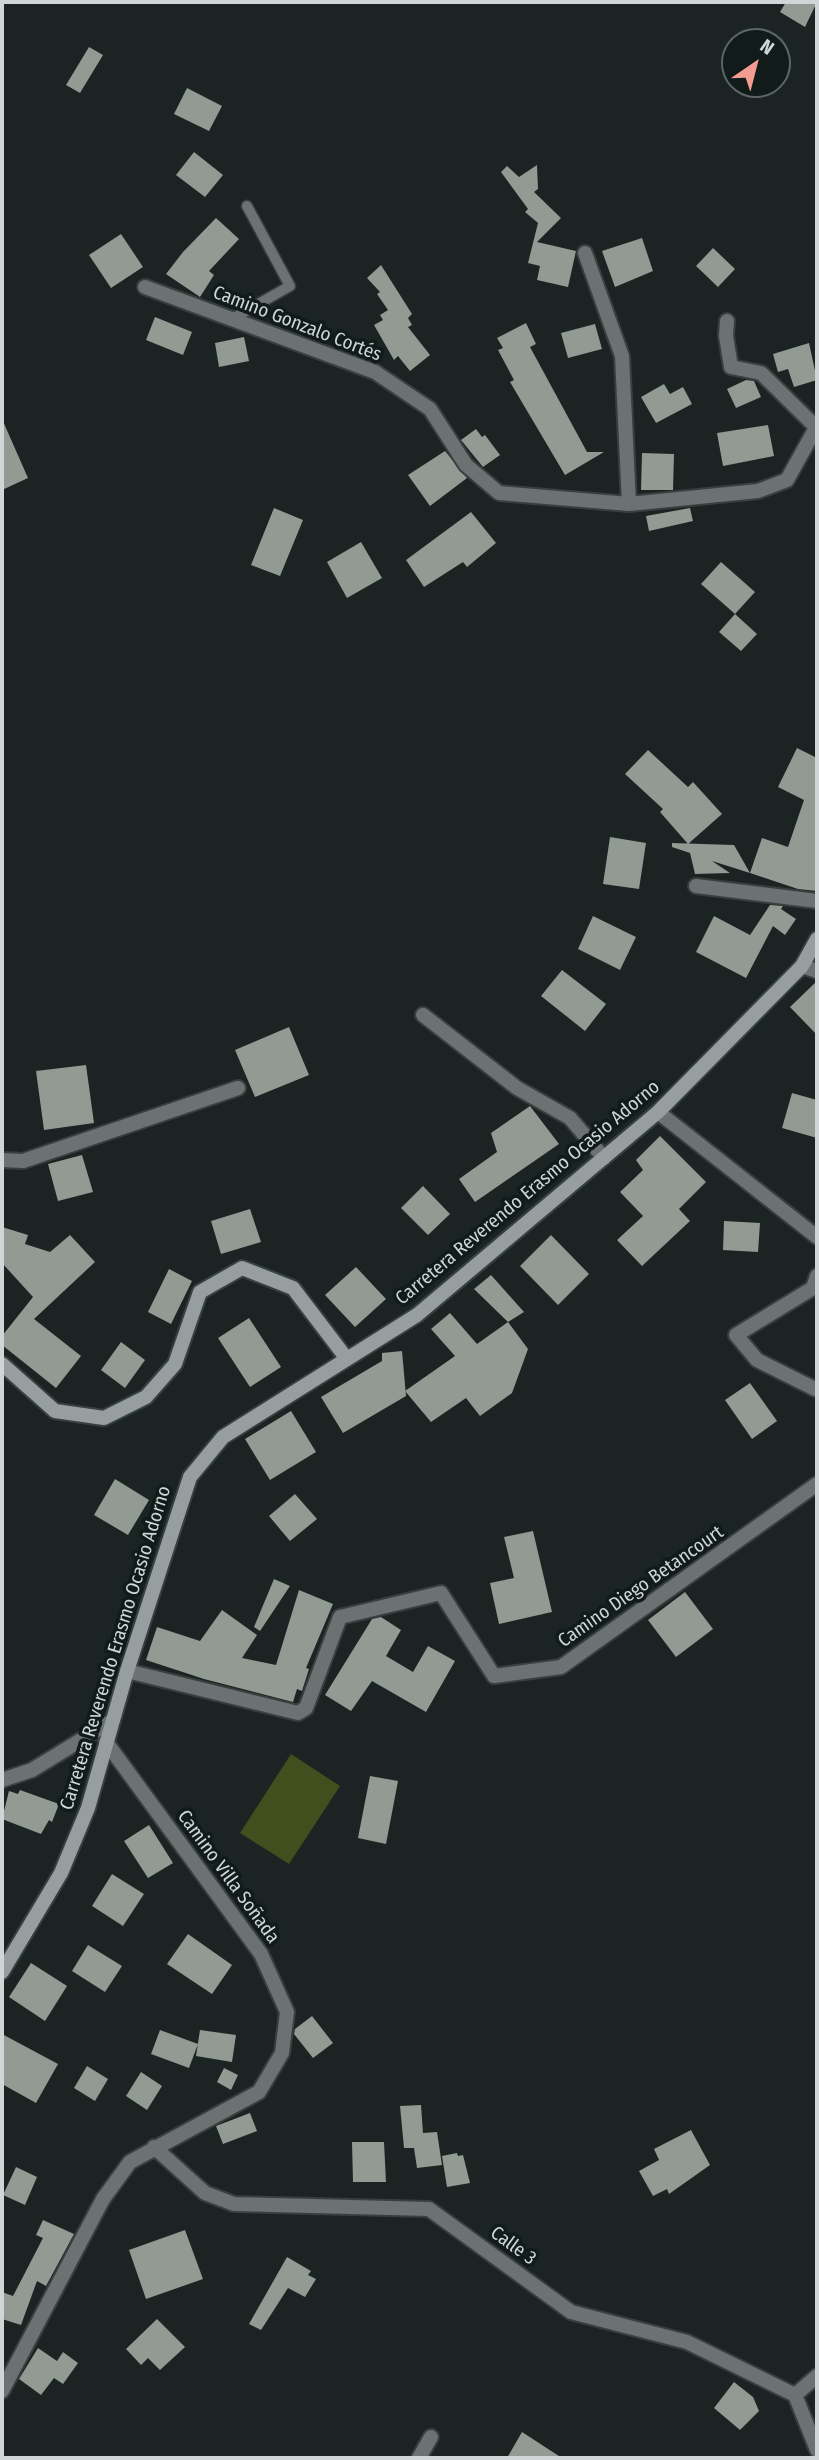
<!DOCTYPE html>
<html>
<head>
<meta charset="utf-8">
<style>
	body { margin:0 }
	#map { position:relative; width:819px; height:2460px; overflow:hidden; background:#1b2423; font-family:"Fira Sans Condensed",sans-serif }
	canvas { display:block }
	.frame { position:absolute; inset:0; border:4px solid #cfd6d5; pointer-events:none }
	.north { position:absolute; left:721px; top:28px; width:70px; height:70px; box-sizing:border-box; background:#111b1a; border:2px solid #5d6665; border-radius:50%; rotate:35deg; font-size:19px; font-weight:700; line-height:28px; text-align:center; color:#cfd6d5 }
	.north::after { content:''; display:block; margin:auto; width:24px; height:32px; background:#f59c92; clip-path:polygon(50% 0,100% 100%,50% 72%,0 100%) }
</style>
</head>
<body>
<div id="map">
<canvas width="819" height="2460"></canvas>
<div class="frame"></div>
<div class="north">N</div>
</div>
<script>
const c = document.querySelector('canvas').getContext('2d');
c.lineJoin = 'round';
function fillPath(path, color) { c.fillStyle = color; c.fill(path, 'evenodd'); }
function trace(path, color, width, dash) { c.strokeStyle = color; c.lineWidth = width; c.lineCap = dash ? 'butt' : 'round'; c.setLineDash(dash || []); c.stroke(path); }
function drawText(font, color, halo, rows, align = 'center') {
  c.font = font + ' "Fira Sans Condensed",sans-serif'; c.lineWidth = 7; c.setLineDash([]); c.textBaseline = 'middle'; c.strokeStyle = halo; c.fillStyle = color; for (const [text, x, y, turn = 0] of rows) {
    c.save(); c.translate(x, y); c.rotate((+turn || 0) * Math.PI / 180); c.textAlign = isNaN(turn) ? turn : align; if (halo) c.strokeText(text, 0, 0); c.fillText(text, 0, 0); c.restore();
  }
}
fillPath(new Path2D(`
	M291 1754 340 1786 289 1864 240 1833Z`), '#414e1e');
fillPath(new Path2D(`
	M786 2H817L805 27 780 12Z
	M89 47 103 55 80 93 66 85Z
	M187 88 222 106 209 131 174 114Z
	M194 152 223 175 205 197 176 175Z
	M537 165 538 189 534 192 561 218 537 242 576 251 568 287 537 280 540 266 528 263 538 223 525 212 528 209 501 172 507 166 519 177Z
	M216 218 239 239 209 271 214 275 200 297 166 274 183 252Z
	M121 234 143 267 111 288 89 255Z
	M642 238 653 271 615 287 602 251Z
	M713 248 735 269 718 287 696 266Z
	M381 265 412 314 408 318 412 325 408 327 430 355 410 371 398 356 394 360 374 325 383 320 380 315 388 310 377 294 380 292 367 278Z
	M155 317 192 332 183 355 146 340Z
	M526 323 536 344 530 347 587 452H604L565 475 510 382 514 380 498 350 503 348 497 338Z
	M595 324 602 349 568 358 561 333Z
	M244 337 249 361 219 367 215 343Z
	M809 343 817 380 794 387 788 369 778 372 773 354Z
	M746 380 754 381 761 397 736 408 727 389Z
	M664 384 670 394 683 387 692 404 656 423 641 397Z
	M2 419 28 478 2 490Z
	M768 425 774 456 723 466 717 433Z
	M476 429 482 437 485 435 500 455 483 467 461 440Z
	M445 451 467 478 430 506 408 475Z
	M642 453 674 454 673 490H641Z
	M274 508 303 520 280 576 251 565Z
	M690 508 693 521 649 531 646 516Z
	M471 512 496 543 467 567 463 562 424 587 406 560Z
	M361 542 382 578 347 598 327 562Z
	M721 562 755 592 735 614 701 584Z
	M735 614 757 634 741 651 719 632Z
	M797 748 817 758V891L798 889 750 873 762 838 788 847 804 800 778 787Z
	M648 750 688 787 693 782 722 814 688 844 660 812 663 809 625 774Z
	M610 837 646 843 639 889 603 884Z
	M672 843 734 845 750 873 712 861 730 873 695 874 690 853 672 847Z
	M770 905 783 906 781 909 796 919 785 935 773 926 746 978 696 952 714 916 750 935Z
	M593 916 636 937 620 970 578 949Z
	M562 970 606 1004 585 1031 541 996Z
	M817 981V1035L790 1007Z
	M289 1027 309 1075 255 1097 235 1050Z
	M86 1065 94 1123 44 1130 36 1071Z
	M792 1093 817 1100V1138L782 1128Z
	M530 1106 559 1144 475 1202 459 1179 497 1152 491 1133Z
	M660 1136 706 1182 679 1209 690 1221 642 1266 617 1240 643 1216 620 1192 643 1170 636 1160Z
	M82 1155 93 1192 58 1201 48 1164Z
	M423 1186 450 1214 428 1235 401 1208Z
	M250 1209 261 1242 221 1254 211 1221Z
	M724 1221 760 1223 758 1252 723 1250Z
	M2 1227 28 1235 25 1244 50 1252 70 1235 95 1262 34 1319 81 1356 56 1388 2 1345V1336L33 1297 2 1263Z
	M551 1235 589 1274 558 1305 520 1266Z
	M356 1267 386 1299 355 1327 325 1295Z
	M169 1269 192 1281 171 1324 148 1312Z
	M491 1275 524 1312 508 1322 474 1289Z
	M450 1313 477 1344 508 1322 528 1349 512 1393 480 1416 466 1398 431 1422 405 1391 455 1356 431 1329Z
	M249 1318 281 1367 250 1387 218 1338Z
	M121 1342 145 1360 125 1388 101 1370Z
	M402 1351 406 1396 343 1433 321 1397 382 1361V1353Z
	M750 1383 777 1421 752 1439 725 1400Z
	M291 1411 316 1452 270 1480 245 1439Z
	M115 1479 149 1500 128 1535 94 1515Z
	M295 1494 317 1519 290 1541 269 1516Z
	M533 1531 552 1612 499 1624 490 1583 514 1578 504 1537Z
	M274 1579 290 1586 260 1631 254 1627Z
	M299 1590 333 1604 306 1668 309 1669 302 1691 297 1689 293 1702 204 1679 146 1660 157 1627 200 1641 222 1610 257 1635 242 1658 276 1665Z
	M685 1592 713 1629 676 1657 648 1620Z
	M381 1617 401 1630 386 1656 413 1672 428 1646 455 1661 426 1712 372 1681 351 1711 325 1695 372 1619Z
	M370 1776 398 1781 386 1844 358 1838Z
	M20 1790 59 1804 52 1822 49 1820 41 1834 2 1819 9 1791 18 1794Z
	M149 1825 173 1863 148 1878 124 1841Z
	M112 1874 144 1894 123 1926 92 1906Z
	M188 1934 232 1965 212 1994 167 1964Z
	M88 1945 122 1966 105 1992 72 1971Z
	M31 1963 67 1986 45 2021 9 1997Z
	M312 2016 333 2043 313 2058 294 2034 295 2029Z
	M160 2030 198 2044 189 2068 151 2054Z
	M200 2030 236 2035 232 2062 196 2056Z
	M2 2034 58 2064 36 2103 2 2084Z
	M87 2066 108 2079 95 2101 74 2088Z
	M224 2068 238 2075 231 2090 217 2082Z
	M141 2072 162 2086 147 2110 126 2096Z
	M421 2105 423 2133 437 2132 442 2165 417 2168 414 2148H404L400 2106Z
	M250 2113 257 2131 223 2144 216 2126Z
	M691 2130 710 2165 669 2194 667 2189 653 2196 639 2171 659 2160 654 2149Z
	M352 2142H384L386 2182H353Z
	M457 2153 458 2156 463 2155 470 2183 447 2187 442 2156Z
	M16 2167 37 2177 25 2205 3 2195Z
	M43 2220 74 2234 46 2286 37 2281 21 2325 2 2319V2292L13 2296 43 2238 36 2235Z
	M185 2230 203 2279 146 2299 129 2250Z
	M287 2257 311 2271 308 2275 316 2279 305 2297 288 2288 261 2330 249 2324Z
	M157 2319 185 2347 160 2370 148 2358 141 2365 126 2349Z
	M38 2348 57 2361 63 2352 78 2363 63 2384 54 2378 41 2395 19 2379Z
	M734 2382 753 2397 759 2411 740 2430 714 2408Z
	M522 2432 562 2458H507Z`), '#919a93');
const lane = new Path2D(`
	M232 319 290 286 247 206`);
const street = new Path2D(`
	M585 253 622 356 629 504
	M145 287 375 372 430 409 466 465 499 493 629 504 758 491 787 480 817 426
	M727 321 726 336 731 367 761 373 816 427
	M696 886 817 901
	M802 966 817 971
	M423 1015 517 1088 570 1118 604 1158
	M658 1112 817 1237
	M2 1160 23 1161 238 1088
	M815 1389 757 1360 736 1335 813 1288 817 1276
	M127 1671 298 1713 306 1708 340 1617 441 1593 494 1676 561 1667 817 1484
	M2 1780 32 1770 112 1721
	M154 2147 205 2193 234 2204 429 2209 571 2312 687 2342 795 2395 817 2450
	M2 2391 103 2199 130 2162 259 2092 282 2053 287 2012 261 1954 106 1742
	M795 2395 817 2376
	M419 2458 431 2437`);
const secondary = new Path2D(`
	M2 1364 55 1411 104 1418 146 1397 175 1364 200 1292 242 1268 293 1288 347 1359
	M2 1972 61 1873 88 1808 127 1671 190 1477 223 1437 417 1315 658 1112 802 966 817 939`);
trace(lane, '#38403f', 13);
trace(street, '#38403f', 18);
trace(secondary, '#38403f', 18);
trace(lane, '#6c7172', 10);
trace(street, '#6c7172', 14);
trace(secondary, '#969ea0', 14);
drawText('19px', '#cfd6d5', '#111b1a', [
	["Camino Gonzalo Cortés",297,324,21],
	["Carretera Reverendo Erasmo Ocasio Adorno",528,1193,-40],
	["Camino Diego Betancourt",641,1587,-35],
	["Carretera Reverendo Erasmo Ocasio Adorno",116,1648,-73],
	["Camino Villa Soñada",228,1877,54],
	["Calle 3",513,2246,36]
]);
</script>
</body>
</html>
